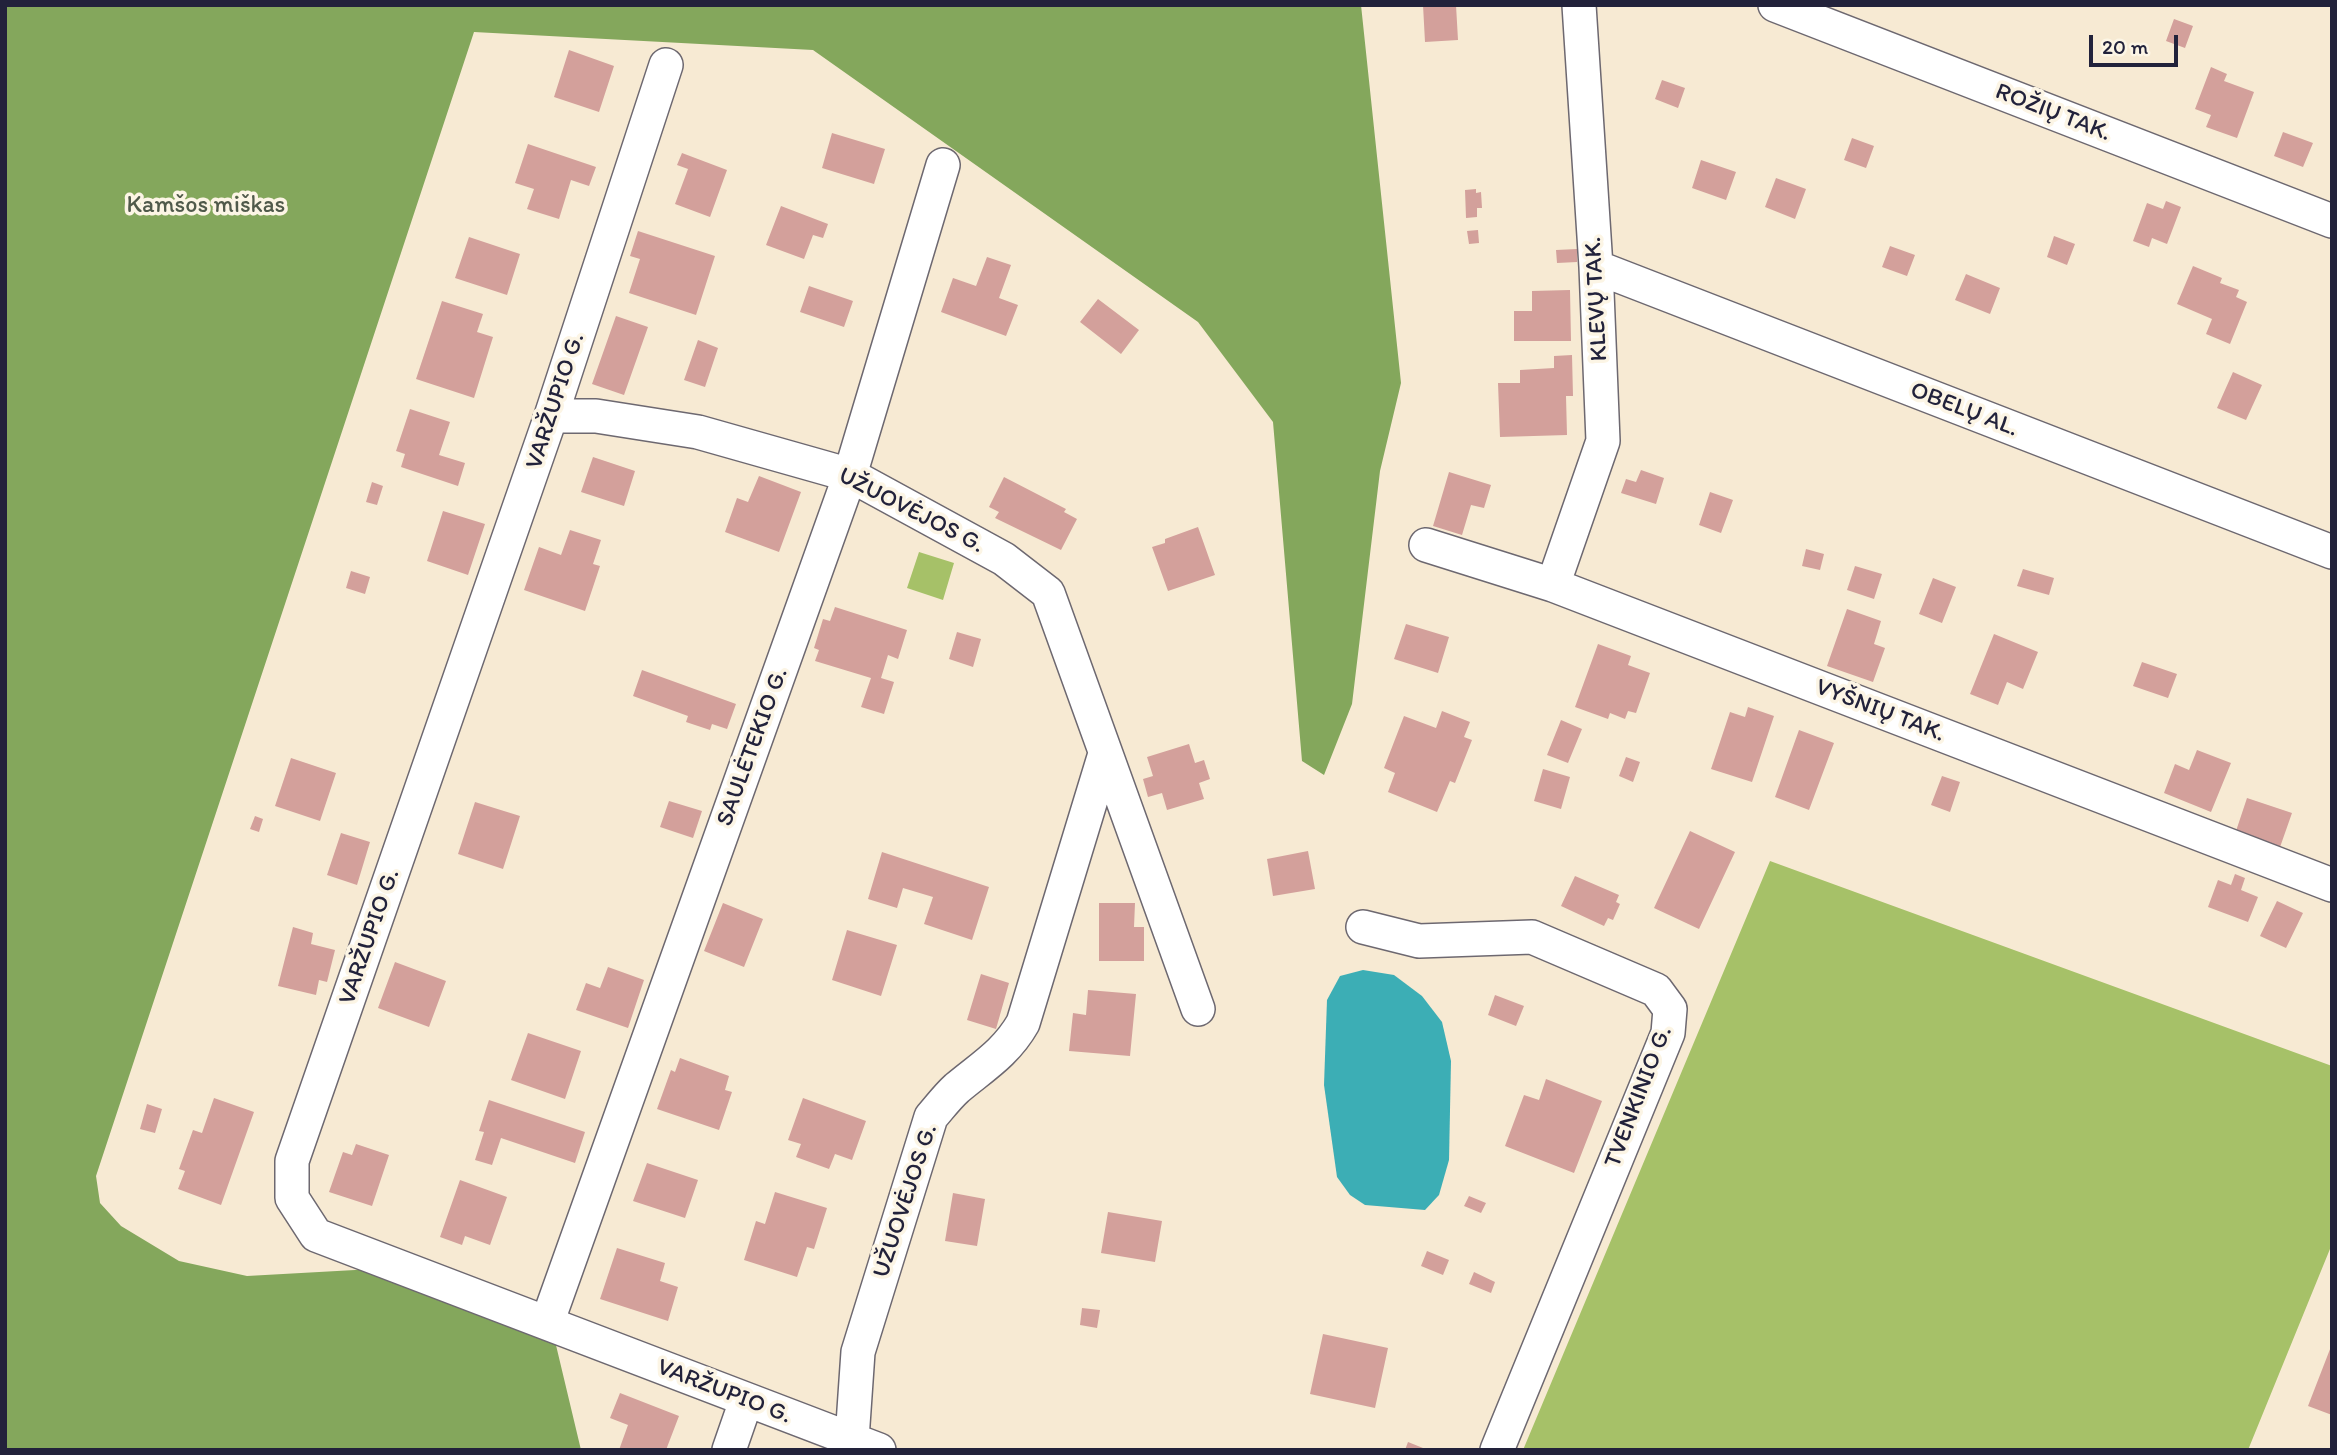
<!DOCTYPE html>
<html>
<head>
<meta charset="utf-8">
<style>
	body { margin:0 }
	#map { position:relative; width:2337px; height:1455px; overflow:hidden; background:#f7ead3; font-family:Itim,sans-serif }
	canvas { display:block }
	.frame { position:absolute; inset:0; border:7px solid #22223b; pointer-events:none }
	.scale { position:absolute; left:2089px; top:35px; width:89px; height:32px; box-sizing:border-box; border:4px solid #22223b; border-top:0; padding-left:9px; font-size:21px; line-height:24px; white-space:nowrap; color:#22223b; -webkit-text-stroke:5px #fcf5e5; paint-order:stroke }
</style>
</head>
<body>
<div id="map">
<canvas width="2337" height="1455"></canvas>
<div class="frame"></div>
<div class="scale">20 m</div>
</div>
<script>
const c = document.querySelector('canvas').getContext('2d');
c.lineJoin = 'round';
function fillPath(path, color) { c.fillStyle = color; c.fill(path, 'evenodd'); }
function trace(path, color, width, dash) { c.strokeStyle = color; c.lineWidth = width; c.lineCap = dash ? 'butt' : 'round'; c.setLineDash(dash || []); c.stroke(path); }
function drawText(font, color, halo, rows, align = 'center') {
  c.font = font + ' Itim,sans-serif'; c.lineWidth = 7; c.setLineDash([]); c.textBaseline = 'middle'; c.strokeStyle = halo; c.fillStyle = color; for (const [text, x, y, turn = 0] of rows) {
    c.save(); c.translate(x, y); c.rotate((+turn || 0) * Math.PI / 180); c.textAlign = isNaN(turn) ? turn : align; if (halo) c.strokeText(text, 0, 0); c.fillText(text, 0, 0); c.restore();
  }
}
fillPath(new Path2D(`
	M919 552 954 563 943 600 907 588Z
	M1770 861 2332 1066V1244L2248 1450H1523Z`), '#a6c168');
fillPath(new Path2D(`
	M5 5H1361L1401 383 1380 471 1352 704 1324 775 1302 761 1273 422 1198 322 813 50 474 32 96 1176 100 1203 121 1226 179 1261 247 1276 373 1269 555 1341 581 1450H5Z`), '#84a75c');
fillPath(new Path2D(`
	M1363 970 1394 975 1422 996 1442 1022 1451 1061 1449 1160 1439 1195 1425 1210 1365 1205 1350 1195 1337 1177 1324 1085 1327 1000 1340 976Z`), '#3caeb5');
fillPath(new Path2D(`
	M1423 5H1456L1458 40 1425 42Z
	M2174 19 2193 26 2185 48 2166 41Z
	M569 50 614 66 599 112 554 97Z
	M2211 67 2227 74 2224 81 2254 92 2237 138 2206 127 2211 115 2195 109Z
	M1662 80 1685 88 1678 108 1655 99Z
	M2283 132 2313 143 2303 167 2274 156Z
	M832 133 885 149 874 184 822 168Z
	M1852 138 1874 146 1866 168 1844 160Z
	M528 144 596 167 589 186 571 180 559 219 527 209 534 189 515 183Z
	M682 153 727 170 710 217 675 204 688 169 677 165Z
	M1701 160 1736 172 1726 200 1692 188Z
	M1776 178 1806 189 1795 219 1765 207Z
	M1476 189V193L1481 192 1482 208H1477V217L1466 218 1465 190Z
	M2166 201 2181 207 2167 244 2152 238 2149 247 2133 241 2147 203 2163 209Z
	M781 206 828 224 823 238 813 235 804 259 766 245Z
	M1478 230 1479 243 1469 244 1467 231Z
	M638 231 715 256 696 315 629 293 640 259 630 256Z
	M2054 236 2075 244 2067 265 2047 257Z
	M469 237 520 254 507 295 455 278Z
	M1890 246 1915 255 1907 276 1882 267Z
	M1577 249V262L1557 263 1556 250Z
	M987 257 1011 265 999 298 1018 305 1006 336 941 312 953 278 976 286Z
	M2193 266 2222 278 2220 283 2239 290 2236 297 2247 302 2230 344 2206 334 2212 319 2177 304Z
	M1966 274 2000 288 1990 314 1955 300Z
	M809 286 853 301 844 327 800 312Z
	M1570 290 1571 341H1514V311H1532V291Z
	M1098 299 1139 330 1121 354 1080 322Z
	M442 301 483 314 477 332 493 337 474 398 416 379Z
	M616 316 648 327 624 395 592 384Z
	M698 340 718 348 705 387 684 380Z
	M1572 355 1573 396H1566L1567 435 1500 437 1498 383H1520V370L1554 368V356Z
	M2233 372 2262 385 2246 420 2217 408Z
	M410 409 450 422 439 455 465 463 458 486 401 467 405 454 396 451Z
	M593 457 635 471 624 506 581 492Z
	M1641 470 1664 478 1656 504 1621 493 1626 479 1636 482Z
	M1449 472 1491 485 1484 508 1471 505 1462 535 1433 526Z
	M759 476 801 492 779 552 725 532 737 498 748 502Z
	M1004 477 1066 509 1064 512 1077 519 1061 550 995 518 999 512 989 507Z
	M372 482 383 486 377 505 366 502Z
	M1710 492 1733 500 1721 533 1699 525Z
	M443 511 485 524 468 575 427 561Z
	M1198 527 1215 575 1168 591 1152 547 1165 543V539Z
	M570 530 601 540 593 564 600 566 585 611 524 590 539 547 561 555Z
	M1806 549 1824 554 1820 570 1802 566Z
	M1855 566 1882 574 1874 599 1847 590Z
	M2023 569 2054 578 2049 595 2017 586Z
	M351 571 370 577 365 594 346 588Z
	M1933 578 1956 587 1942 623 1919 614Z
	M835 607 907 630 898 659 888 655 881 678 894 682 884 714 861 707 871 678 815 661 819 650 814 648 823 619 830 621Z
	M1847 609 1881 621 1874 644 1885 648 1873 682 1827 666Z
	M1406 624 1449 637 1438 673 1394 659Z
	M957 632 981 639 973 667 949 659Z
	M1994 634 2038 652 2023 689 2007 682 1998 705 1970 694Z
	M1598 644 1631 656 1628 665 1650 673 1636 713 1628 711 1625 719 1610 713 1608 719 1575 707Z
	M2142 662 2177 674 2168 698 2133 686Z
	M642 670 736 704 727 729 712 724 710 730 686 722 688 716 633 696Z
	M1748 707 1774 716 1752 782 1711 769 1730 712 1745 717Z
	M1442 711 1470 722 1464 737 1472 740 1455 783 1450 781 1437 812 1388 792 1395 773 1384 768 1404 716 1436 728Z
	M1561 720 1582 729 1568 763 1547 755Z
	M1799 730 1834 743 1809 810 1775 797Z
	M1189 744 1195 763 1204 760 1210 779 1199 783 1204 799 1167 810 1162 793 1148 797 1143 779 1153 776 1147 757Z
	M2197 750 2231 763 2211 812 2164 793 2175 764 2189 770Z
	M1626 757 1640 762 1633 782 1619 776Z
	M291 758 336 773 320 821 275 806Z
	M1543 769 1570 777 1561 809 1534 801Z
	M1942 776 1960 782 1950 812 1931 805Z
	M2247 798 2292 813 2279 850 2235 834Z
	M669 801 702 811 693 838 660 827Z
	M475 802 520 816 503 869 458 854Z
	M255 816 263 819 259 832 250 829Z
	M1690 831 1735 852 1699 929 1654 908Z
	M341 833 370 842 357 885 327 875Z
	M1308 851 1315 889 1273 896 1267 859Z
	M882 852 989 887 972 940 924 924 933 897 903 888 897 908 868 899Z
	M2235 874 2245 878 2241 890 2258 897 2248 922 2208 907 2218 880 2231 885Z
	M1575 876 1619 895 1616 902 1620 904 1613 920 1608 918 1604 926 1561 906Z
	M2277 901 2303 913 2286 948 2260 936Z
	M723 903 763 919 744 967 704 951Z
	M1099 903H1135L1134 927H1144V961H1099Z
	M293 927 313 933 311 944 335 950 327 982 319 980 316 995 278 986Z
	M847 930 897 945 881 996 832 980Z
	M395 962 446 981 429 1027 378 1008Z
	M608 967 644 980 628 1028 576 1010 586 983 600 988Z
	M981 974 1009 983 996 1029 967 1020Z
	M1088 990 1136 994 1130 1056 1069 1051 1073 1013 1086 1015Z
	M1495 995 1524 1006 1516 1026 1488 1015Z
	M528 1033 581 1051 565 1099 511 1080Z
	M680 1058 729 1076 725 1090 732 1092 719 1130 657 1109 671 1070 675 1072Z
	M1546 1079 1602 1101 1574 1173 1505 1146 1524 1095 1539 1100Z
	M214 1098 254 1112 221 1205 178 1189 185 1171 179 1169 193 1130 202 1133Z
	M803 1098 866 1121 852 1160 835 1154 829 1169 796 1157 801 1144 788 1140Z
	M489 1100 585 1132 575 1163 501 1138 492 1165 475 1160 484 1132 479 1131Z
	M147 1104 162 1109 155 1133 140 1129Z
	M356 1144 389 1155 372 1206 329 1192 343 1152 352 1155Z
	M647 1163 698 1180 685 1218 633 1201Z
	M460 1180 507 1197 490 1245 465 1236 462 1245 440 1237Z
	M775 1192 827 1208 814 1249 807 1247 797 1277 744 1260 756 1221 765 1224Z
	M953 1193 985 1199 977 1246 945 1241Z
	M1469 1196 1486 1203 1481 1213 1464 1206Z
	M1108 1212 1162 1221 1155 1262 1101 1253Z
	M617 1248 665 1263 660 1281 678 1287 668 1321 600 1299Z
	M1427 1251 1449 1260 1443 1275 1421 1266Z
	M1474 1272 1495 1282 1491 1293 1469 1284Z
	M1082 1308 1100 1310 1097 1328 1080 1325Z
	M1323 1334 1388 1348 1375 1408 1310 1394Z
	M2332 1344V1415L2308 1406Z
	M620 1393 679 1416 666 1450H619L628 1425 610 1418Z
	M1408 1442 1428 1450H1405Z`), '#d3a09b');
const minor = new Path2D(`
	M1775 5 2332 221
	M666 65 551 416 292 1161V1198L316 1235 879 1450
	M1596 267 2332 552
	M551 416H596L698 432 850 475 1004 559 1048 593 1198 1009
	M1426 545 1553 585 2332 885
	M1553 585 1603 441 1596 267 1579 5
	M1363 927 1419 941 1532 937 1656 990 1670 1009 1668 1033 1497 1450
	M547 1323 850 475 943 165
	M852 1439 858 1352 931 1117C939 1108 947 1097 957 1088 982 1067 1006 1053 1023 1023L1104 757
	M729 1450 746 1401`);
trace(minor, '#6d6870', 36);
trace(minor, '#fff', 33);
drawText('24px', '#22223b', '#fcf5e5', [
	["ROŽIŲ TAK.",2053,113,21],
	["KLEVŲ TAK.",1597,299,-93],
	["VARŽUPIO G.",556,401,-72],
	["OBELŲ AL.",1964,410,21],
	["UŽUOVĖJOS G.",911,511,27],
	["VYŠNIŲ TAK.",1880,711,21],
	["SAULĖTEKIO G.",753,747,-70],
	["VARŽUPIO G.",370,937,-71],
	["TVENKINIO G.",1639,1097,-69],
	["UŽUOVĖJOS G.",906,1201,-72],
	["VARŽUPIO G.",724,1392,21]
]);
drawText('24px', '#505a4b', '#fcf5e5', [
	["Kamšos miškas",206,206]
]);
</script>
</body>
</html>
